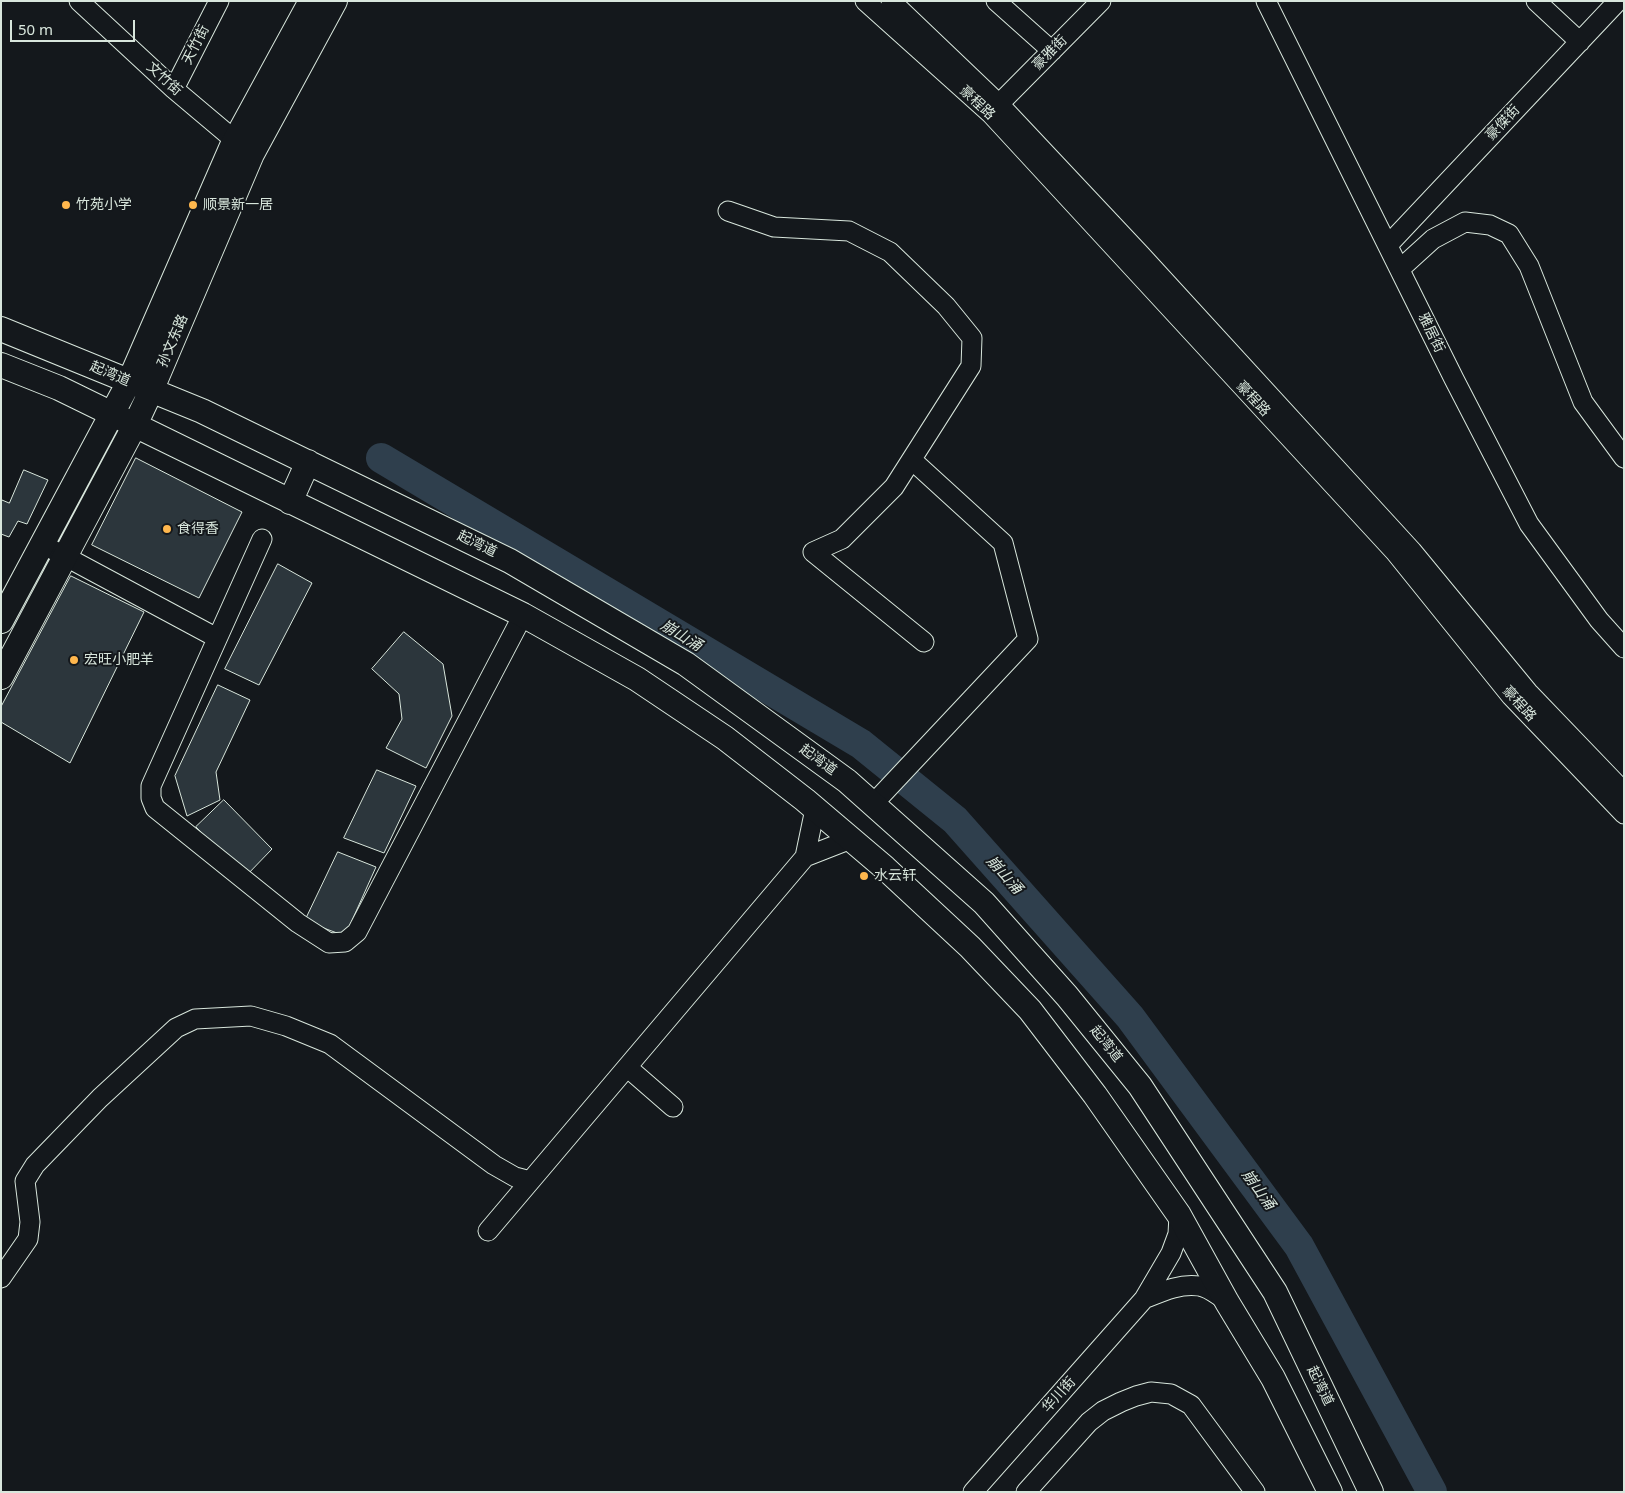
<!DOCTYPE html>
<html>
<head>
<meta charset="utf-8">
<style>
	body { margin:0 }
	#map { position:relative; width:1625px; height:1493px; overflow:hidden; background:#14181c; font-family:"Noto Sans",sans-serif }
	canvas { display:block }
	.frame { position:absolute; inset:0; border:2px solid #d8e6dc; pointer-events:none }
	.scale { position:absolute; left:10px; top:20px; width:125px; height:22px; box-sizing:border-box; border:2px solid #d8e6dc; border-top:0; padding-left:6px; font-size:15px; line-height:18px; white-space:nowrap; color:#d8e6dc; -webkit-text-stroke:4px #14181c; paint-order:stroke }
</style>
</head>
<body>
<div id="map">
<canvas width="1625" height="1493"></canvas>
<div class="frame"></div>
<div class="scale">50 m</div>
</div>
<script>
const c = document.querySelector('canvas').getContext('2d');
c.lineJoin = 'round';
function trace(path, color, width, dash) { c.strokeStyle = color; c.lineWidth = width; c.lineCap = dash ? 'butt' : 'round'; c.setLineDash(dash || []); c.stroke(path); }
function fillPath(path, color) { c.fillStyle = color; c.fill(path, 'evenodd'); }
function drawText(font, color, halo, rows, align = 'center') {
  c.font = font + ' "Noto Sans","Noto Sans SC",sans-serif'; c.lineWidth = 4; c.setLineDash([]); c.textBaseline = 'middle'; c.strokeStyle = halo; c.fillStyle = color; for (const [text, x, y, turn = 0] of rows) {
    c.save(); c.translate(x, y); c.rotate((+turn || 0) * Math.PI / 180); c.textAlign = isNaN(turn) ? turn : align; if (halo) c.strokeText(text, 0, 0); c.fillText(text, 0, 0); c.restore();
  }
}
trace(new Path2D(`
	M381 458 861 744 955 820 1130 1017 1299 1246 1432 1492`), '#2f3f4d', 30);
const building = new Path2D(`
	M136 458 242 512 199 598 92 545Z
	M24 470 48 480 27 524 18 521 9 537 1 534V502L2 500 9 503Z
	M278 564 312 583 259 685 225 669Z
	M71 576 144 612 70 763 1 722V707Z
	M404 632 443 664 452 716 426 768 386 748 402 719 399 694 372 669Z
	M218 685 250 700 216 772 220 800 187 816 175 776Z
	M377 770 416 786 384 853 344 838Z
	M224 800 272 849 245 877 196 827Z
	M338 852 376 867 345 936 305 921Z`);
fillPath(building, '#2c363c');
trace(building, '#d8e6dc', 1);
const minor = new Path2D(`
	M79 1 174 89 244 148
	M865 1 991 114 1395 552 1511 696 1624 814
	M891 1 999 104 1140 254 1412 551 1528 692 1624 792
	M996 1 1052 51
	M1266 1 1454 379 1529 524 1599 620 1624 648
	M1536 1 1580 42
	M174 89 219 1
	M999 104 1101 1
	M728 211 774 227 849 231 890 252 946 306 972 338 971 366 894 487 842 539 813 552 924 642
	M1388 245 1618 1
	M1400 269 1433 239 1465 222 1490 225 1509 234 1529 266 1583 402 1624 458
	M262 539 151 786V798L155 808 298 923 329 943 345 942 357 932 523 615
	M42 544 217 638
	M873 804 1028 639 1003 543 912 460
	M805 857 851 839
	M627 1067 673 1107
	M488 1231 805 857 815 809
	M1 1278 28 1239 30 1222 25 1181 35 1165 100 1098 176 1028 195 1019 251 1016 286 1026 330 1044 494 1165 515 1177 530 1181
	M1144 1299C1161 1292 1180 1283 1199 1286 1209 1287 1218 1296 1227 1301
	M973 1492 1144 1299 1171 1253 1178 1234 1179 1215
	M1026 1492 1089 1422 1103 1411 1121 1402 1136 1396 1151 1392 1171 1394 1191 1405 1255 1492`);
const major = new Path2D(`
	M1 329 202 411 510 561 686 664 847 781 984 903 1067 996 1140 1086 1275 1292 1371 1492
	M1 365 59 388 523 615 637 679 725 738 805 800 885 868 970 947 1030 1010 1095 1095 1179 1215 1227 1302 1273 1378 1330 1492
	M290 502 308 462
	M1 621 129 382 232 146 311 1
	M1 677 135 425 151 391 252 154 335 1`);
trace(minor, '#d8e6dc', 21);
trace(major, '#d8e6dc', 26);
trace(minor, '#14181c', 19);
trace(major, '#14181c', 24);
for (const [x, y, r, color] of [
	[66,205,5,"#ffb74d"],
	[193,205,5,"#ffb74d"],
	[167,529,5,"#ffb74d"],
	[74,660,5,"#ffb74d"],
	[864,876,5,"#ffb74d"]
]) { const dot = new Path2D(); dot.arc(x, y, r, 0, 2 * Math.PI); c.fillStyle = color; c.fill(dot); trace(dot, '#14181c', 2); }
drawText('14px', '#d8e6dc', '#14181c', [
	["天竹街",196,45,-63],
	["豪雅街",1050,53,-45],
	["文竹街",164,79,42],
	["豪程路",977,103,43],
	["豪傑街",1503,123,-47],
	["雅居街",1431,333,64],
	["孙文东路",173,341,-67],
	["起湾道",110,374,23],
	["豪程路",1253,399,47],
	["起湾道",477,544,26],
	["豪程路",1519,704,48],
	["起湾道",818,760,36],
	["起湾道",1106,1044,51],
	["起湾道",1320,1386,64],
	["华川街",1059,1395,-48]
]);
drawText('14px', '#d8e6dc', '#14181c', [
	["竹苑小学",76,205],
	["顺景新一居",203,205],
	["食得香",177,529],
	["宏旺小肥羊",84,660],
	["水云轩",874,876]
], 'left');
drawText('italic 15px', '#d8e6dc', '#14181c', [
	["崩山涌",681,636,31],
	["崩山涌",1004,875,48],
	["崩山涌",1258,1190,54]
]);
</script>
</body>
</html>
